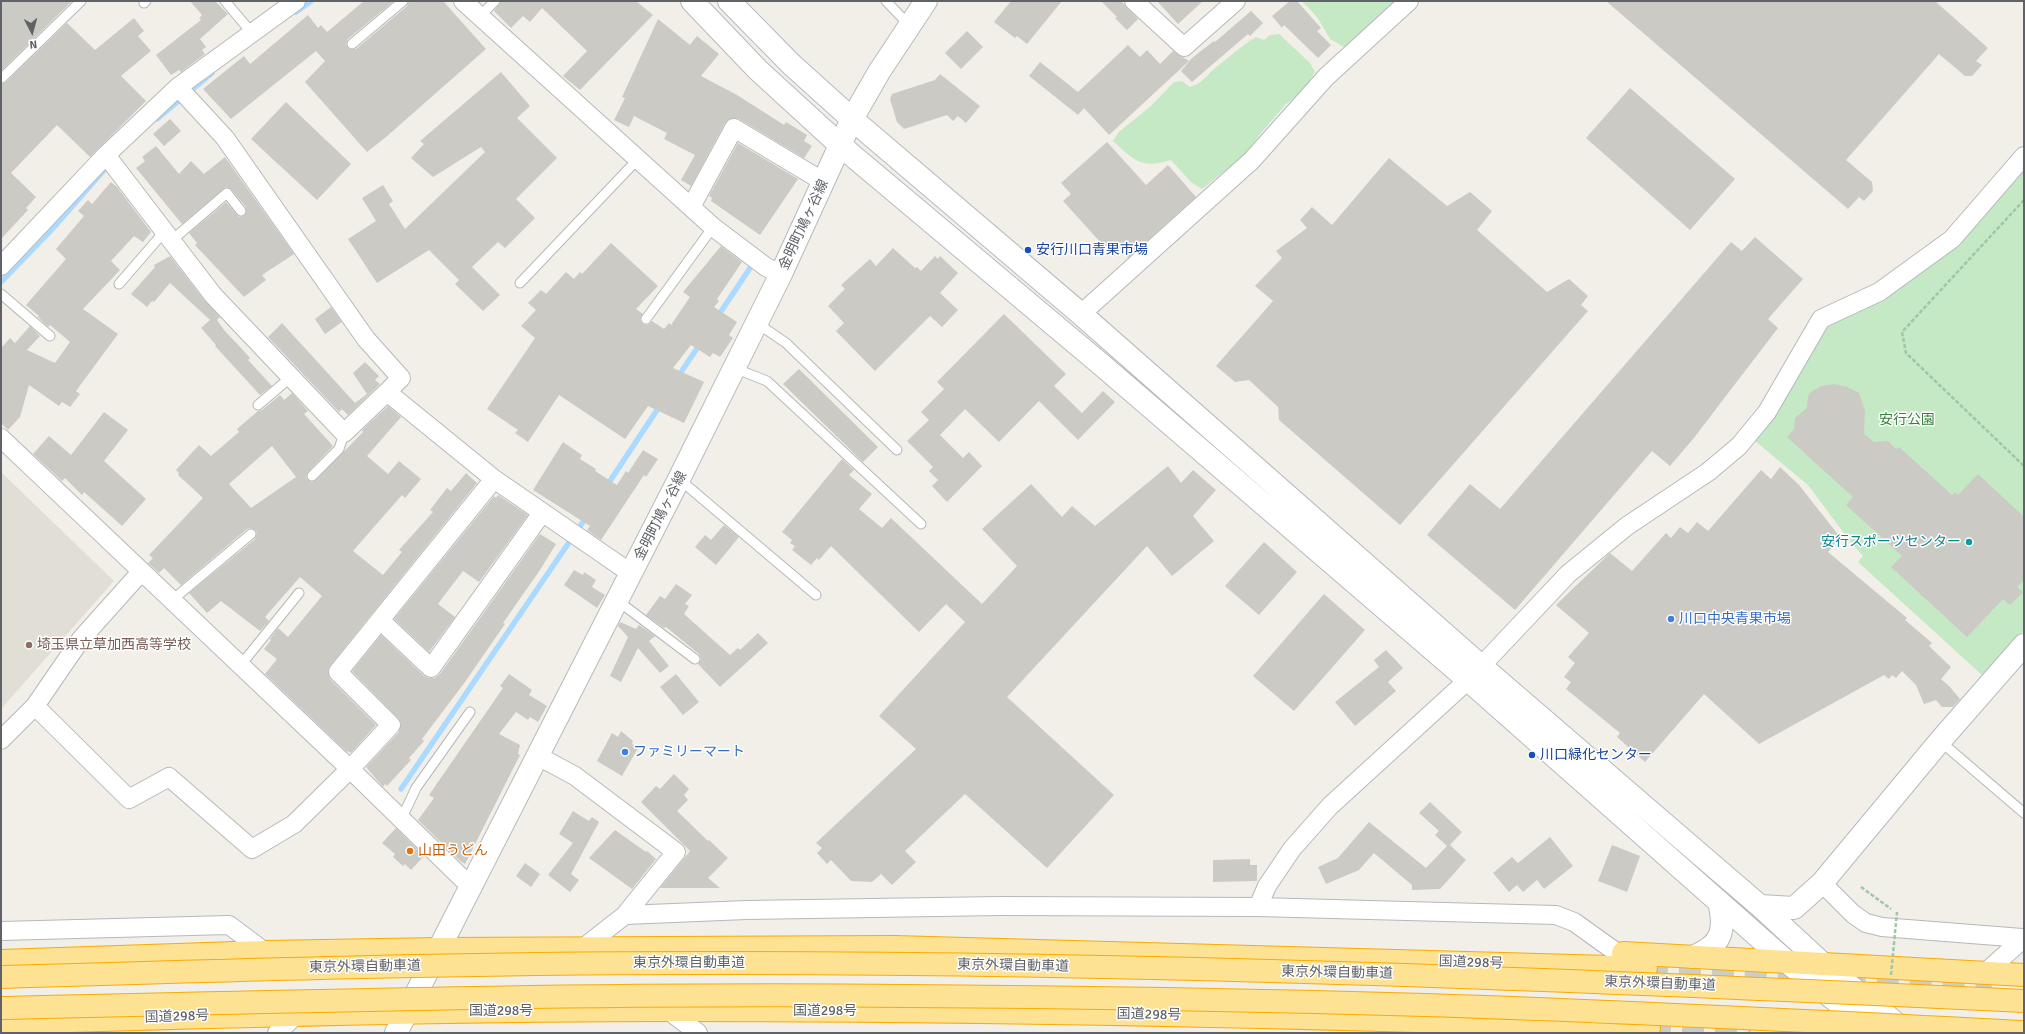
<!DOCTYPE html>
<html>
<head>
<meta charset="utf-8">
<style>
	body { margin:0 }
	#map { position:relative; width:2025px; height:1034px; overflow:hidden; background:#f1efe8; font-family:Signika,sans-serif }
	canvas { display:block }
	.frame { position:absolute; inset:0; border:2px solid #5f6368; pointer-events:none }
	.north { position:absolute; left:12px; top:12px; width:40px; height:40px; -webkit-text-stroke:3px #fff; paint-order:stroke; rotate:174deg; font-size:11px; font-weight:700; line-height:16px; text-align:center; color:#5f6368 }
	.north::after { content:''; display:block; margin:auto; width:14px; height:18px; background:#5f6368; clip-path:polygon(50% 0,100% 100%,50% 72%,0 100%) }
</style>
</head>
<body>
<div id="map">
<canvas width="2025" height="1034"></canvas>
<div class="frame"></div>
<div class="north">N</div>
</div>
<script>
const c = document.querySelector('canvas').getContext('2d');
c.lineJoin = 'round';
function fillPath(path, color) { c.fillStyle = color; c.fill(path, 'evenodd'); }
function trace(path, color, width, dash) { c.strokeStyle = color; c.lineWidth = width; c.lineCap = dash ? 'butt' : 'round'; c.setLineDash(dash || []); c.stroke(path); }
function drawText(font, color, halo, rows, align = 'center') {
  c.font = font + ' Signika,"Noto Sans JP",sans-serif'; c.lineWidth = 3; c.setLineDash([]); c.textBaseline = 'middle'; c.strokeStyle = halo; c.fillStyle = color; for (const [text, x, y, turn = 0] of rows) {
    c.save(); c.translate(x, y); c.rotate((+turn || 0) * Math.PI / 180); c.textAlign = isNaN(turn) ? turn : align; if (halo) c.strokeText(text, 0, 0); c.fillText(text, 0, 0); c.restore();
  }
}
fillPath(new Path2D(`
	M1 472 114 581 1 709Z`), '#e1ded6');
fillPath(new Path2D(`
	M1302 1H1397L1380 14 1371 26 1346 48 1330 39 1317 17Z
	M1279 34 1310 63 1315 72 1303 91 1286 104 1261 133 1246 154 1202 189 1191 182 1171 160C1141 169 1135 161 1113 141L1119 132 1151 106 1174 82 1182 81 1190 87C1204 82 1205 77 1215 68 1228 58 1241 46 1256 37L1264 40 1270 35Z
	M2024 168V630L1982 675 1858 562 1863 556 1849 540 1808 485 1755 441 1820 333 1841 318 1898 289 1946 251Z`), '#c5e8c5');
trace(new Path2D(`
	M296 12 311 1
	M157 119 212 73
	M1 282 55 226 105 169
	M718 316 750 268
	M677 378 700 344
	M606 487 661 404
	M401 789 587 516`), '#aadaff', 5.5);
fillPath(new Path2D(`
	M1 1H72L1 71Z
	M190 1H215L228 14 200 39 206 47 202 50 205 54 181 72 179 70 171 75 156 55 201 20 199 18 202 15Z
	M364 1H394L348 39 346 45 350 49H356L407 6 409 1H443L486 49 386 137 367 152 305 82 325 61 316 51 231 119 203 89 244 56 250 64 308 15 318 28 321 25 327 32Z
	M501 1H636L653 15 580 90 563 76 587 51 542 8 530 22 523 16 511 28 494 11Z
	M1011 1H1062L1027 44 1017 36 1015 38 994 22Z
	M1101 1H1121L1138 19 1127 30 1115 18 1117 17Z
	M1157 1H1203L1178 24Z
	M1290 1H1297L1321 28 1317 31 1331 45 1318 58 1284 25 1282 28 1272 16Z
	M1606 1H1935L1988 48 1976 61 1982 65 1972 76H1965L1939 54 1846 160 1872 182 1873 191 1864 201 1859 197 1848 209Z
	M1251 11 1263 23 1250 36 1248 34 1192 82 1181 71 1192 58 1214 41 1215 42Z
	M134 18 144 31 138 36 151 51 121 76 146 101 90 157 57 125 11 173 36 197 26 208 28 210 1 239V84L6 82 67 23 95 50Z
	M658 19 690 45 697 36 719 54 701 76 737 95 784 125 786 122 807 135 804 141 812 146 804 158 739 119 734 118 725 123 691 186 681 180 695 155 664 139 667 133 634 116 629 127 614 120 625 98 622 97Z
	M967 31 983 47 961 69 945 53Z
	M1128 45 1140 57 1147 50 1160 64 1173 51 1189 61 1109 135 1084 108 1078 115 1029 76 1040 62 1078 92Z
	M501 72 530 106 517 118 557 158 516 199 535 218 505 248 498 242 472 267 500 295 483 311 455 284 459 280 429 250 377 283 348 239 376 221 362 198 383 185 393 201 389 204 405 229 485 152 481 147 433 177 411 158 424 144 420 141Z
	M940 74 980 106 966 123 958 116 953 121 947 115 904 129 897 122 890 99 892 94 935 80Z
	M1630 88 1735 179 1690 230 1586 138Z
	M286 102 351 164 317 200 251 139Z
	M170 119 181 131 164 146 153 134Z
	M1107 142 1146 185 1168 165 1196 197 1128 258 1119 247 1111 254 1063 201 1071 194 1061 183Z
	M738 143 798 179 760 235 711 201 712 198 709 196Z
	M156 146 179 174 191 161 204 174 225 157 294 254 262 275 266 280 244 297 195 245 197 243 189 233 226 202 239 217 246 214V207L231 189 226 187 182 224 136 168 145 161 142 157Z
	M1389 158 1447 206 1470 192 1492 211 1477 230 1547 292 1569 279 1588 296 1581 305 1588 311 1400 525 1279 420 1278 407 1249 380 1235 382 1216 366 1273 301 1255 286 1282 258 1276 251 1307 228 1300 220 1312 207 1332 225Z
	M111 182 117 187 151 232 143 242 134 236 111 261 120 270 83 309 118 334 76 391 80 394 70 407 62 402 59 406 29 385 20 417 8 430 1 423V348L10 338 15 343 30 326 40 336 27 350 55 363 70 342 50 325 48 327 38 317 39 316 26 305 66 259 56 249 84 216 78 211 88 200 92 204Z
	M1755 237 1803 279 1768 319 1778 328 1693 439 1670 466 1652 451 1515 610 1427 535 1470 484 1500 509 1731 242 1742 251Z
	M611 243 658 286 636 309 643 314 640 319 643 324 648 325 652 321 664 329 669 323 671 325 690 297 683 292 721 246 742 262 717 299 719 301 714 307 737 322 729 335 733 338 720 357 713 353 710 357 691 345 673 368 704 382 684 423 648 406 625 439 559 395 528 442 515 433 518 430 487 409 535 338 521 326 536 310 528 303 541 290 546 294 566 272 574 279 580 272 582 274Z
	M893 248 915 268 917 267 921 271 935 256 938 259 940 256 958 273 940 293 958 310 942 327 930 316 875 371 836 331 844 323 828 306 845 289 841 285 870 259 876 266Z
	M170 256 205 301 220 317 217 320 224 330 242 349 250 358 248 360 272 386 260 395 215 346 216 345 201 328 210 320 170 283 154 302 152 301 147 307 131 294 155 267 154 265Z
	M331 307 342 322 325 334 315 319Z
	M1004 314 1066 374 1054 386 1082 413 1103 391 1115 402 1078 440 1039 401 999 442 965 409 940 435 963 458 969 452 982 466 947 502 932 486 938 480 929 471 933 467 907 441 929 420 921 412 944 389 937 382Z
	M282 323 355 403 367 394 353 373 365 362 379 376 375 380 380 384 348 415 342 409 339 412 268 337Z
	M799 369 878 447 863 462 783 384Z
	M1834 384 1847 387 1859 393 1865 411 1864 434 1874 442 1888 441 1896 449 1899 447 1952 495 1955 492 1958 495 1978 474 2024 517V580L2017 587 2023 592 2010 605 2003 599 1967 637 1891 567 1902 556 1846 505 1853 497 1787 437 1794 429 1795 418 1807 408 1808 396 1811 392 1821 386Z
	M292 393 308 411 304 414 333 446 308 472 306 478 311 482 316 480 363 432 362 430 388 406 401 417 367 456 388 474 399 461 421 479 405 498 402 495 353 551 383 575 402 552 399 550 433 512 430 510 447 488 451 491 466 473 477 483 330 666 328 670 330 679 376 725 351 753 348 751 347 752 265 674 277 659 264 649 271 640 270 639 278 628 288 637 322 596 300 577 265 617 269 621 260 631 221 601 207 613 189 593 255 539 257 533 255 530 250 528 247 529 181 585 164 568 159 573 148 563 153 558 149 555 203 498 178 475 179 473 176 470 199 445 211 456 239 432 237 429 258 411 262 410 280 395 284 400ZM272 446 296 477 251 508 229 484Z
	M104 412 128 430 104 461 146 499 122 526 84 492 82 495 65 478 62 481 33 454 49 436 71 455Z
	M563 442 582 455 580 459 596 469 595 471 617 485 626 471 628 473 643 450 658 459 646 477 644 475 601 540 587 530 590 526 533 490Z
	M842 459 854 470 849 475 872 494 859 509 882 528 891 518 982 604 1017 566 982 529 1031 484 1062 517 1072 506 1095 526 1168 466 1181 483 1193 470 1216 490 1193 516 1214 541 1172 576 1147 546 1007 697 1114 795 1047 868 965 794 905 851 916 862 892 885 881 874 872 882 851 881 831 860 827 864 817 853 822 848 816 843 916 749 879 716 965 622 946 604 919 632 831 546 819 560 817 558 811 565 792 550 795 546 790 543 792 540 782 532Z
	M1780 467 1799 485 1840 537 1828 552 1907 618 1905 620 1932 643 1929 646 1951 667 1941 679 1950 687 1960 699 1953 707H1942L1936 700 1924 704 1916 685 1902 671 1896 678 1892 675 1889 679 1884 675 1759 744 1704 694 1645 762 1617 737 1620 733 1566 689 1571 682 1564 677 1575 663 1568 657 1589 633 1556 605 1610 553 1632 571 1666 533 1671 538 1680 527 1688 533 1697 522 1708 531 1761 470 1771 479Z
	M498 495 528 515 479 582 463 571 443 597 438 604 455 617 429 652 394 619 494 496 496 498Z
	M724 525 739 537 716 565 695 547 705 535 711 540Z
	M540 534 556 544 540 570 503 623 505 624 465 682 422 739 424 741 409 758 411 760 387 786 385 784 383 787 366 767 399 732 401 723 398 718 352 671 381 635 424 676 429 678H435L440 674Z
	M1264 542 1297 572 1259 615 1225 586Z
	M574 570 583 575 584 572 596 580 592 587 605 595 597 608 564 585Z
	M676 584 692 595 685 604 689 606 684 614 730 655 738 648 740 650 758 633 768 643 720 687 698 664 701 659 699 654 666 627 664 628 646 615 660 596 665 599Z
	M1324 594 1365 630 1294 711 1253 676Z
	M620 622 636 629 639 625 655 636 649 641 669 666 660 673 638 648 621 682 610 676 628 637 618 626Z
	M1386 650 1403 668 1388 682 1396 691 1355 726 1335 702 1379 667 1374 660Z
	M509 674 532 690 529 695 547 706 538 722 530 717 528 720 516 712 499 734 520 745 518 754 520 755 465 864 460 861 418 820 434 798 429 795 503 688 500 686Z
	M676 674 699 702 683 715 660 687Z
	M621 731 633 741 632 744 638 748 622 776 597 761 612 733 618 737Z
	M674 774 689 789 684 795 688 800 677 811 708 841 709 840 728 858 708 878 720 888H660L690 851 641 802 656 786 660 789Z
	M1430 802 1462 832 1450 845 1466 860 1440 889 1412 890V885L1374 853 1359 870 1326 884 1318 867 1338 858 1369 822 1426 868 1447 846 1435 835 1439 831 1419 813Z
	M573 811 589 821 592 817 599 822 571 874 579 880 570 892 548 875 573 843 559 834Z
	M396 828 424 856 411 870 405 864 403 866 393 857 395 854 382 843Z
	M615 830 646 852 647 851 656 859 632 889 589 858Z
	M1550 837 1573 866 1544 889 1537 880 1523 892 1517 885 1509 892 1493 873 1512 857 1518 863Z
	M1612 845 1640 856 1627 892 1598 881Z
	M1250 859V865H1257V881L1213 882V860Z
	M525 863 540 874 531 887 516 876Z`), '#cccac5');
trace(new Path2D(`
	M1646 968 1992 984
	M1649 1028 1751 1033`), '#ccccc8', 22, [22, 11]);
const lane = new Path2D(`
	M225 1 252 33
	M886 1 909 25
	M144 3 146 1
	M480 16 495 1
	M352 44 403 1
	M2 78 81 1
	M171 241 227 193 241 211
	M520 283 638 159
	M119 284 164 232
	M1 294 50 336
	M646 319 713 227
	M757 323 786 343 897 450
	M734 368 767 381 921 524
	M258 405 291 377
	M312 476 339 449 344 433
	M679 479 816 595
	M171 601 251 534
	M618 601 695 659
	M240 666 299 593
	M1940 741 2024 813
	M401 820 416 788 470 712`);
const street = new Path2D(`
	M463 1 713 227 766 267 781 274
	M1134 1 1184 47 1236 1
	M178 87 225 138 366 339 401 378 387 392
	M106 155 213 295 344 433 387 392 494 479 632 574
	M691 207 734 128 824 182
	M1 266 106 155 178 87 296 1
	M1081 314 1252 160 1326 77 1409 1
	M1 438 350 769 472 888
	M380 620 431 668 542 513
	M35 706 129 799 169 777 252 849 294 824 350 769 391 725 338 672 494 479
	M1 740 35 706 81 639 141 572
	M538 756 575 776 676 852 625 915
	M1822 883 1853 914 1866 923 1882 927 2022 938
	M1258 907 1267 886 1292 849 1330 806 1468 680 1568 574 1627 526 1708 472 1739 446 1767 412 1821 319 1879 292 1952 239 2024 156
	M1 931 229 925 265 952
	M583 948 625 915 746 910 1000 906 1258 907 1556 915 1574 922 1616 952
	M1985 973 2024 938
	M668 1010 698 1033
	M277 1033 297 1014`);
const secondary = new Path2D(`
	M692 1 758 70 841 146 1103 366 1468 680 1787 962 1874 1031
	M729 1 792 65 852 119 1081 314 1481 666 1760 906 1823 964 1908 1033
	M1760 906 1794 908 1822 883 1940 741 2024 645
	M1693 957C1722 945 1726 931 1719 902
	M396 1033 679 479 781 274 852 119 879 72 926 1`);
const highway = new Path2D(`
	M1623 953 2024 975
	M1 961 265 952 439 949 894 947 1646 968
	M1 1023C225 1016 448 1010 672 1010 998 1010 1323 1017 1649 1028`);
trace(lane, '#b5b8bc', 11);
trace(street, '#b5b8bc', 20);
trace(secondary, '#b6babf', 24);
trace(highway, '#f9ab00', 24);
trace(new Path2D(`
	M2024 200 1902 332 1906 353 2024 466
	M1861 887 1891 909`), '#9cc7a9', 2.5, [4, 2]);
trace(lane, '#fff', 9);
trace(street, '#fff', 18);
trace(secondary, '#fff', 22);
trace(highway, '#fde293', 22);
const highwayBridge = new Path2D(`
	M1 977C235 970 469 963 703 963 1143 962 1584 980 2024 1001
	M1 1008C303 1001 604 993 906 996 1079 997 1252 1000 1425 1005 1624 1011 1824 1022 2024 1032`);
trace(highwayBridge, '#f9ab00', 24, []);
trace(new Path2D(`
	M1891 975 1897 912`), '#9cc7a9', 2.5, [4, 2]);
trace(highwayBridge, '#fde293', 22);
for (const [x, y, r, color] of [
	[1028,250,4,"#1a4fb4"],
	[1969,542,4,"#0f9aa8"],
	[1671,619,4,"#3f7fe0"],
	[29,645,4,"#8d6e63"],
	[625,752,4,"#3f7fe0"],
	[1532,755,4,"#1a4fb4"],
	[410,851,4,"#e8710a"]
]) { const dot = new Path2D(); dot.arc(x, y, r, 0, 2 * Math.PI); c.fillStyle = color; c.fill(dot); trace(dot, '#fff', 1.5); }
drawText('14px', '#5f6368', '#fff', [
	["金明町鳩ヶ谷線",804,225,-65],
	["金明町鳩ヶ谷線",661,516,-63],
	["東京外環自動車道",689,963],
	["国道298号",1471,963,2],
	["東京外環自動車道",1013,966,1],
	["東京外環自動車道",365,967,-1],
	["東京外環自動車道",1337,973,1],
	["東京外環自動車道",1660,984,2],
	["国道298号",501,1011],
	["国道298号",825,1011],
	["国道298号",1149,1015,1],
	["国道298号",177,1017,-2]
]);
drawText('14px', '#164399', '#fff', [
	["安行川口青果市場",1036,250],
	["川口緑化センター",1540,755]
], 'left');
drawText('14px', '#348238', '#fff', [
	["安行公園",1907,420]
]);
drawText('14px', '#0d838f', '#fff', [
	["安行スポーツセンター",1961,542]
], 'right');
drawText('14px', '#366cbe', '#fff', [
	["川口中央青果市場",1679,619],
	["ファミリーマート",633,752]
], 'left');
drawText('14px', '#785e54', '#fff', [
	["埼玉県立草加西高等学校",37,645]
], 'left');
drawText('14px', '#c56008', '#fff', [
	["山田うどん",418,851]
], 'left');
</script>
</body>
</html>
